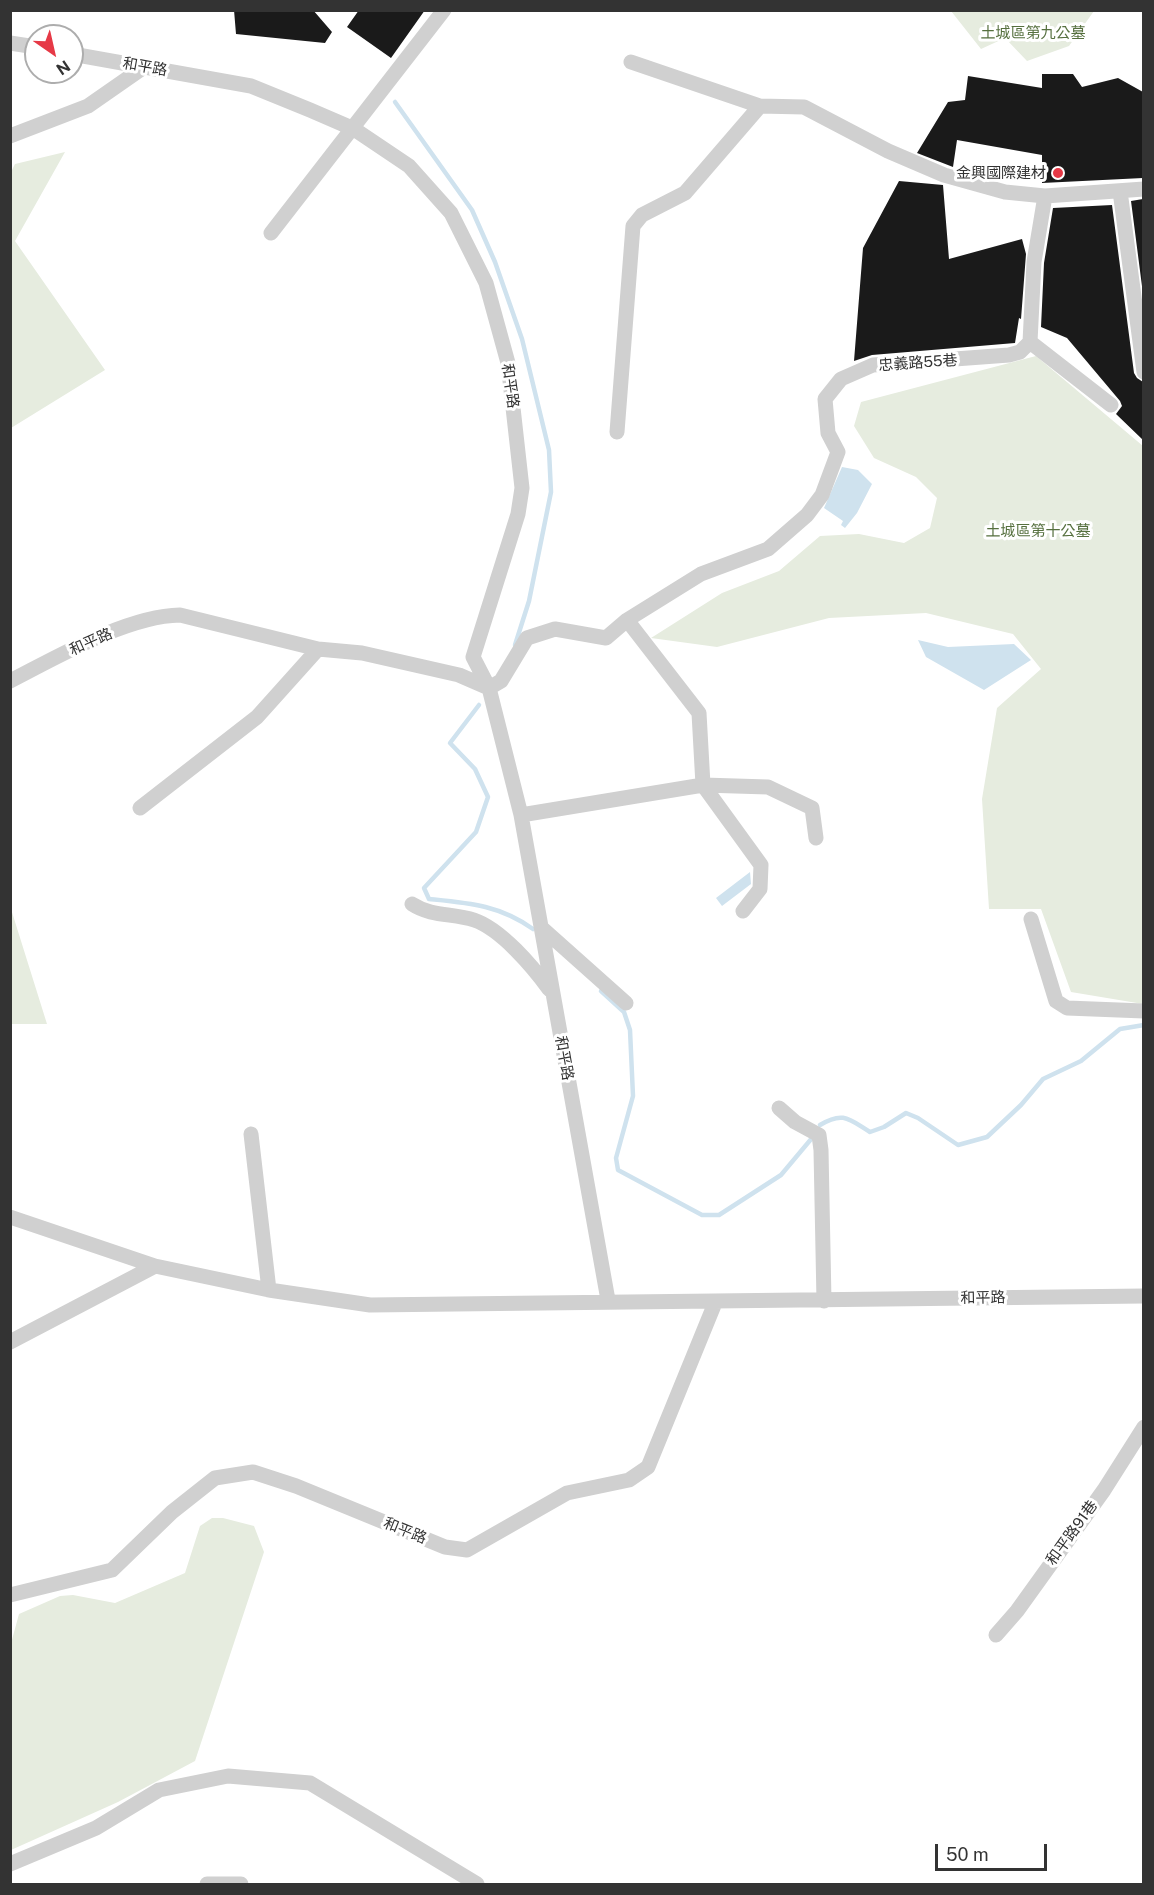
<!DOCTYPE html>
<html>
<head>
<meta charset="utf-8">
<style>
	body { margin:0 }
	#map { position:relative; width:1154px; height:1895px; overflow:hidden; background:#fff; font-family:"Public Sans",sans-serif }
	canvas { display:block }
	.frame { position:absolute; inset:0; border:12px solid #333; pointer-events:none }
	.north { position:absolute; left:24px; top:24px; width:60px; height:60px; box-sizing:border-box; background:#fff; border:2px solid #adadad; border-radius:50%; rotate:146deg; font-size:16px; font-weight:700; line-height:24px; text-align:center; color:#333 }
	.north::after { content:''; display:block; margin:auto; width:21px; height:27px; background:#e63946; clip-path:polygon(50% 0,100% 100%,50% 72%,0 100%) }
	.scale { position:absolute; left:935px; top:1844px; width:112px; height:27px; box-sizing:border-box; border:3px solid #333; border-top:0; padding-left:8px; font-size:18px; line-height:21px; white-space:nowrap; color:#333; -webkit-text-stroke:4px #fff; paint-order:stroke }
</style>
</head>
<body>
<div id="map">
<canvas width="1154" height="1895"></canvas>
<div class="frame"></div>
<div class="north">N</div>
<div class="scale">50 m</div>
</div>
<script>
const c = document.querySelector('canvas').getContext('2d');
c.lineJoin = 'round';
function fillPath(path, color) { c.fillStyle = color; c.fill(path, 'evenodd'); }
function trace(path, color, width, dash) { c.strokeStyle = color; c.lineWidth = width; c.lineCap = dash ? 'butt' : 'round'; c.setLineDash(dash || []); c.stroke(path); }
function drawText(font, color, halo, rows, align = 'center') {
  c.font = font + ' "Public Sans","Noto Sans TC",sans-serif'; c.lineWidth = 6; c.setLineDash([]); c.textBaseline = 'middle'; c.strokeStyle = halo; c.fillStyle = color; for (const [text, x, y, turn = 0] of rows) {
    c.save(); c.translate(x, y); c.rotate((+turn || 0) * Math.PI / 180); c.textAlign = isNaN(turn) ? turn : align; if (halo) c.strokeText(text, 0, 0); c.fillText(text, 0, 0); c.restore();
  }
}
fillPath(new Path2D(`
	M951 11H1094L1069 46 1027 61 1005 38 981 49Z
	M65 152 15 241 105 370 11 428V172L15 164Z
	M1036 356 1143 446V1004L1071 992 1041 909H989L982 799 997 708 1041 669 1013 634 926 613 829 618 717 647 651 638 722 593 779 571 820 536 859 534 904 543 930 528 937 498 916 477 874 458 854 426 861 402Z
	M10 909H11L47 1024H11Z
	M212 1518H223L254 1526 264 1552 195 1761 118 1802 11 1850 10 1647 19 1614 60 1596 73 1595 115 1603 185 1573 200 1526Z`), '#e6ecdf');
fillPath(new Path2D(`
	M842 467 858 470 872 484 857 513 845 528 841 525 843 521 824 508Z
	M918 640 948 647 1014 644 1031 660 984 690 926 657Z
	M750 872 751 884 722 906 716 898Z`), '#cfe2ee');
trace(new Path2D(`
	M395 102 472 210 495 262 522 339 549 450 551 492 529 601 515 645
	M479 705 450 743 475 769 488 797 476 832 424 888 429 899C469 903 499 905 533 929
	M601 991 624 1012 630 1030 633 1096 616 1158 618 1170 702 1215H719L781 1175 812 1138
	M820 1125C843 1111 849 1119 870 1132L884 1127 906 1113 918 1118 958 1145 987 1137 1021 1105 1043 1079 1081 1061 1120 1029 1144 1025`), '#cfe2ee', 4.5);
fillPath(new Path2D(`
	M234 10H313L332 32 325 43 236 34Z
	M359 10H425L391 58 347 27Z
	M1042 74H1073L1082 87 1118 78 1143 92V178L1042 183V155L957 140 953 167 917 153 948 102 965 100 968 76 1042 88Z
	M899 181 943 185 949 259 1022 239 1026 254 1021 319 1019 318 1015 343 872 355 854 361 863 248Z
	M1143 199V294L1131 201Z
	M1112 205 1134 373 1137 378 1143 382V440L1116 414 1122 406 1120 401 1067 338 1041 327 1044 263 1053 208Z`), '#1a1a1a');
trace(new Path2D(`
	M10 43 36 47
	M72 54 251 86 310 110 354 129 409 166 451 213 486 283 508 363 522 488 518 514 473 657 489 688 521 815 608 1300
	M631 62 760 106 804 107 888 151 944 175 1005 192 1045 196 1144 189
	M10 136 88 106 144 67
	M1120 191 1144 372
	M271 233 444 10
	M1030 342 1111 405
	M617 432 633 226 642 215 685 193 760 106
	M627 620 701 574 768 549 807 515 822 495 838 452 828 433 825 399 841 379 873 365 1009 355 1020 352 1030 342 1034 262 1045 196
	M10 681C57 657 127 616 180 615L318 649 362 653 459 675 489 688
	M489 688 501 681 527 638 555 629 606 638 627 620 699 713 703 785 768 787 812 808 816 838
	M140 808 257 717 318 649
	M521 815 703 785 761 865 760 889 743 911
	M412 904C432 917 453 913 474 920 501 929 533 967 549 989
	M1031 919 1056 1001 1067 1008 1144 1011
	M543 929 626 1003
	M779 1108 795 1122 819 1135 821 1150 824 1301
	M251 1134 269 1290
	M10 1217 155 1266
	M10 1342 155 1266 269 1290 370 1305 1144 1296
	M10 1595 112 1570 172 1512 215 1478 253 1472 296 1486 445 1547 467 1550 567 1493 629 1480 648 1467 715 1303
	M996 1635 1017 1611 1104 1490 1144 1427
	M10 1864 96 1828 159 1790 228 1776 310 1783 477 1884
	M207 1884H241`), '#d0d0d0', 15);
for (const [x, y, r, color] of [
	[1058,173,6,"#e63946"]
]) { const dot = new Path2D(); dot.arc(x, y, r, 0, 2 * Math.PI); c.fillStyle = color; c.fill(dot); trace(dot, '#fff', 2); }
drawText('15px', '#56703f', '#fff', [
	["土城區第九公墓",1033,33],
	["土城區第十公墓",1038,531]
]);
drawText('15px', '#333', '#fff', [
	["和平路",145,67,10],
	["忠義路55巷",918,363,-4],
	["和平路",510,386,82],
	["和平路",91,642,-24],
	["和平路",564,1058,80],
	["和平路",983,1298,-1],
	["和平路",405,1531,22],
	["和平路91巷",1072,1533,-54]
]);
drawText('15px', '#333', '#fff', [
	["金興國際建材",1046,173]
], 'right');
</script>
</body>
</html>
